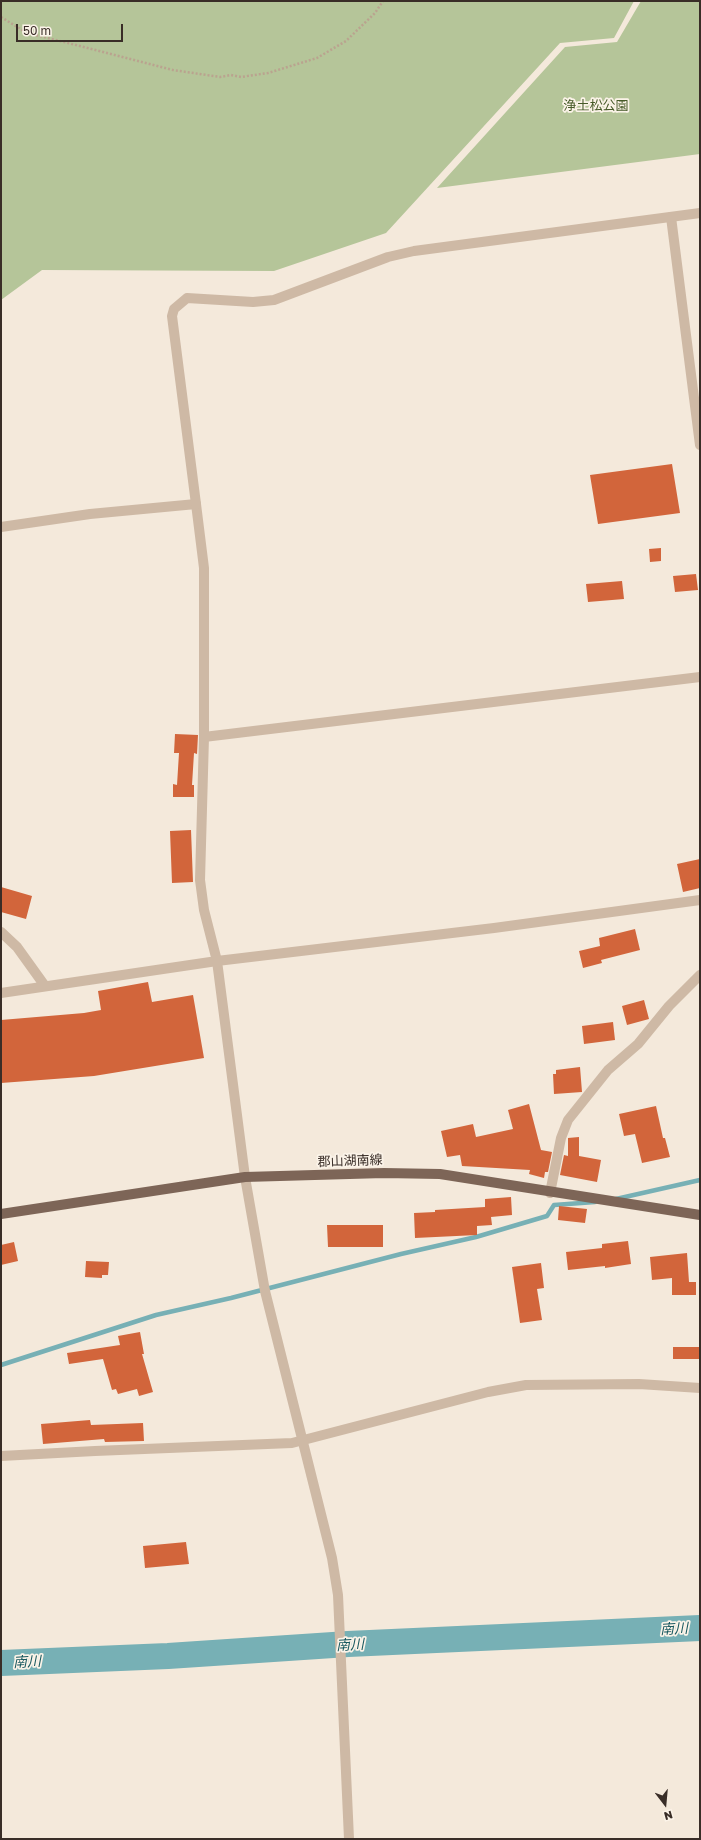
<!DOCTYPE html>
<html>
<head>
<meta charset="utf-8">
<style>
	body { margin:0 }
	#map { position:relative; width:701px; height:1840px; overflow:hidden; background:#f4e9db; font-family:"Golos Text",sans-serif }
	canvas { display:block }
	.frame { position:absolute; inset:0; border:2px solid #392d27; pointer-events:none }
	.north { position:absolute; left:645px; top:1784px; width:40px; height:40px; -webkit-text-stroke:3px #fbf3e8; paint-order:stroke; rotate:164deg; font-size:11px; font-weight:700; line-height:16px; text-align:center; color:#392d27 }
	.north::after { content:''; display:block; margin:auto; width:14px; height:18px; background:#392d27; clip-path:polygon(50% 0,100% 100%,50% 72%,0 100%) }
	.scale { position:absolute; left:16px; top:24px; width:107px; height:18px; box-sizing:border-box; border:2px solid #392d27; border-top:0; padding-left:5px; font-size:12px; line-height:14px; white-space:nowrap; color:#392d27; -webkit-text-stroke:3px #fbf3e8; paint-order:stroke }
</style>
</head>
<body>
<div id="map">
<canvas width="701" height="1840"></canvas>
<div class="frame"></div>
<div class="north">N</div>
<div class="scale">50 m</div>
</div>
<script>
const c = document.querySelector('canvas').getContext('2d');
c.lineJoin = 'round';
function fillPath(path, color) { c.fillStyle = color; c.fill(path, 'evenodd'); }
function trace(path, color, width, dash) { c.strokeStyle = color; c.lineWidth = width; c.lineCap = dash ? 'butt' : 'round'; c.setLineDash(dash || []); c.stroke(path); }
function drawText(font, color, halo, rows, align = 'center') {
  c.font = font + ' "Golos Text","Noto Sans JP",sans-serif'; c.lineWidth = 3.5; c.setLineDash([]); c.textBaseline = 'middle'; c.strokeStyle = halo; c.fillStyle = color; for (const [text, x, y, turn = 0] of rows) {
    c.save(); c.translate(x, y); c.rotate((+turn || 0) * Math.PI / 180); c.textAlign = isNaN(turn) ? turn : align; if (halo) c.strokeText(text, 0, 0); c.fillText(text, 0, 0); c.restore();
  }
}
fillPath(new Path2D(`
	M1 1H634L614 38 560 43 386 233 274 271 42 270 1 300Z
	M641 1H700V154L437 188 565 47 617 42Z`), '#b5c599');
trace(new Path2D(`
	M616 1199 700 1180
	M1 1365 156 1315 231 1298 401 1254 476 1237 547 1216 554 1205 595 1202`), '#77b0b5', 4.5);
trace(new Path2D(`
	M1 1663 168 1656 348 1644 700 1628`), '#77b0b5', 26);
fillPath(new Path2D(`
	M672 464 680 513 598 524 590 475Z
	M661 548V561L650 562 649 549Z
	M696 574 698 590 675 592 673 576Z
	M622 581 624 599 588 602 586 584Z
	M175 734 198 735 197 754 194 753 192 785H194V797H173V784L177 785 179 753H174Z
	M191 830 193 882 172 883 170 831Z
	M700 859V888L683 892 677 864Z
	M1 887 32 896 26 919 1 912Z
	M635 929 640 950 601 960 602 963 583 968 579 951 600 946 599 938Z
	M148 982 152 1002 193 995 204 1058 94 1076 1 1083V1020L84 1013 101 1010 98 991Z
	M644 1000 649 1019 627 1025 622 1006Z
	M613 1022 615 1040 584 1044 582 1026Z
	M580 1067 582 1092 554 1094 553 1074H556V1070Z
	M529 1104 541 1150 552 1152 548 1172H545L544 1178 529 1174 530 1170 462 1166 460 1155 447 1157 441 1131 473 1124 476 1137 513 1129 508 1110Z
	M656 1106 663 1138H665L670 1157 642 1163 635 1134 624 1136 619 1114Z
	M579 1137V1156L601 1160 597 1182 560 1175 564 1155 568 1156V1138Z
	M511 1197 512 1215 491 1217 492 1225 477 1226V1235L415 1238 414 1213 435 1212V1210L485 1207V1199Z
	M559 1206 587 1209 585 1223 558 1220Z
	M327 1225H383V1247H328Z
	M628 1241 631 1264 605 1268V1266L568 1270 566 1252 602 1248V1244Z
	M14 1242 18 1261 1 1265V1245Z
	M687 1253 689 1282H696V1295H672V1278L652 1280 650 1257Z
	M86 1261 109 1262 108 1275H102V1278L85 1277Z
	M541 1263 544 1288 537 1289 542 1320 520 1323 512 1267Z
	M140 1332 144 1354H142L153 1392 139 1396 137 1389 118 1394 116 1389 112 1390 103 1359 69 1364 67 1353 120 1345 118 1336Z
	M673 1347H700V1359H673Z
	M90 1420 91 1425 143 1423 144 1441 105 1442 104 1439 43 1444 41 1424Z
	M186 1542 189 1564 145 1568 143 1546Z`), '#d2653b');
trace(new Path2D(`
	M1 17 27 33 64 42 173 70 220 77 231 75 241 77 268 73 317 58 346 41 375 13 383 1`), '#baa38f', 2.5, [2, 2]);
trace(new Path2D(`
	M671 217 700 445
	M1 527 90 514 196 504 204 568V737L200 880 204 910 217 961 1 993
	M204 737 700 677
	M1 932 17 947 45 986
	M550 1193 561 1138 568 1120 608 1070 638 1044 669 1006 700 975
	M1 1456 95 1451 292 1443 488 1392 526 1385 639 1384 700 1388`), '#ceb9a5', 10);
trace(new Path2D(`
	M196 504 172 316 174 309 187 298 253 302 274 300 388 257 414 251 700 213
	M349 1839 338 1595 332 1558 265 1291 245 1177 217 961 494 928 700 900`), '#ceb9a5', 10);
trace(new Path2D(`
	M1 1214 245 1177 384 1173 440 1174 700 1215`), '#7d6557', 10);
drawText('13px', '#465a28', '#fbf3e8', [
	["浄土松公園",596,106]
]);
drawText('13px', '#392d27', '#fbf3e8', [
	["郡山湖南線",350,1161,-2]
]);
drawText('italic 14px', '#18585f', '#fbf3e8', [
	["南川",674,1629,-3],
	["南川",350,1645,-3],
	["南川",27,1662,-3]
]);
</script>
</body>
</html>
